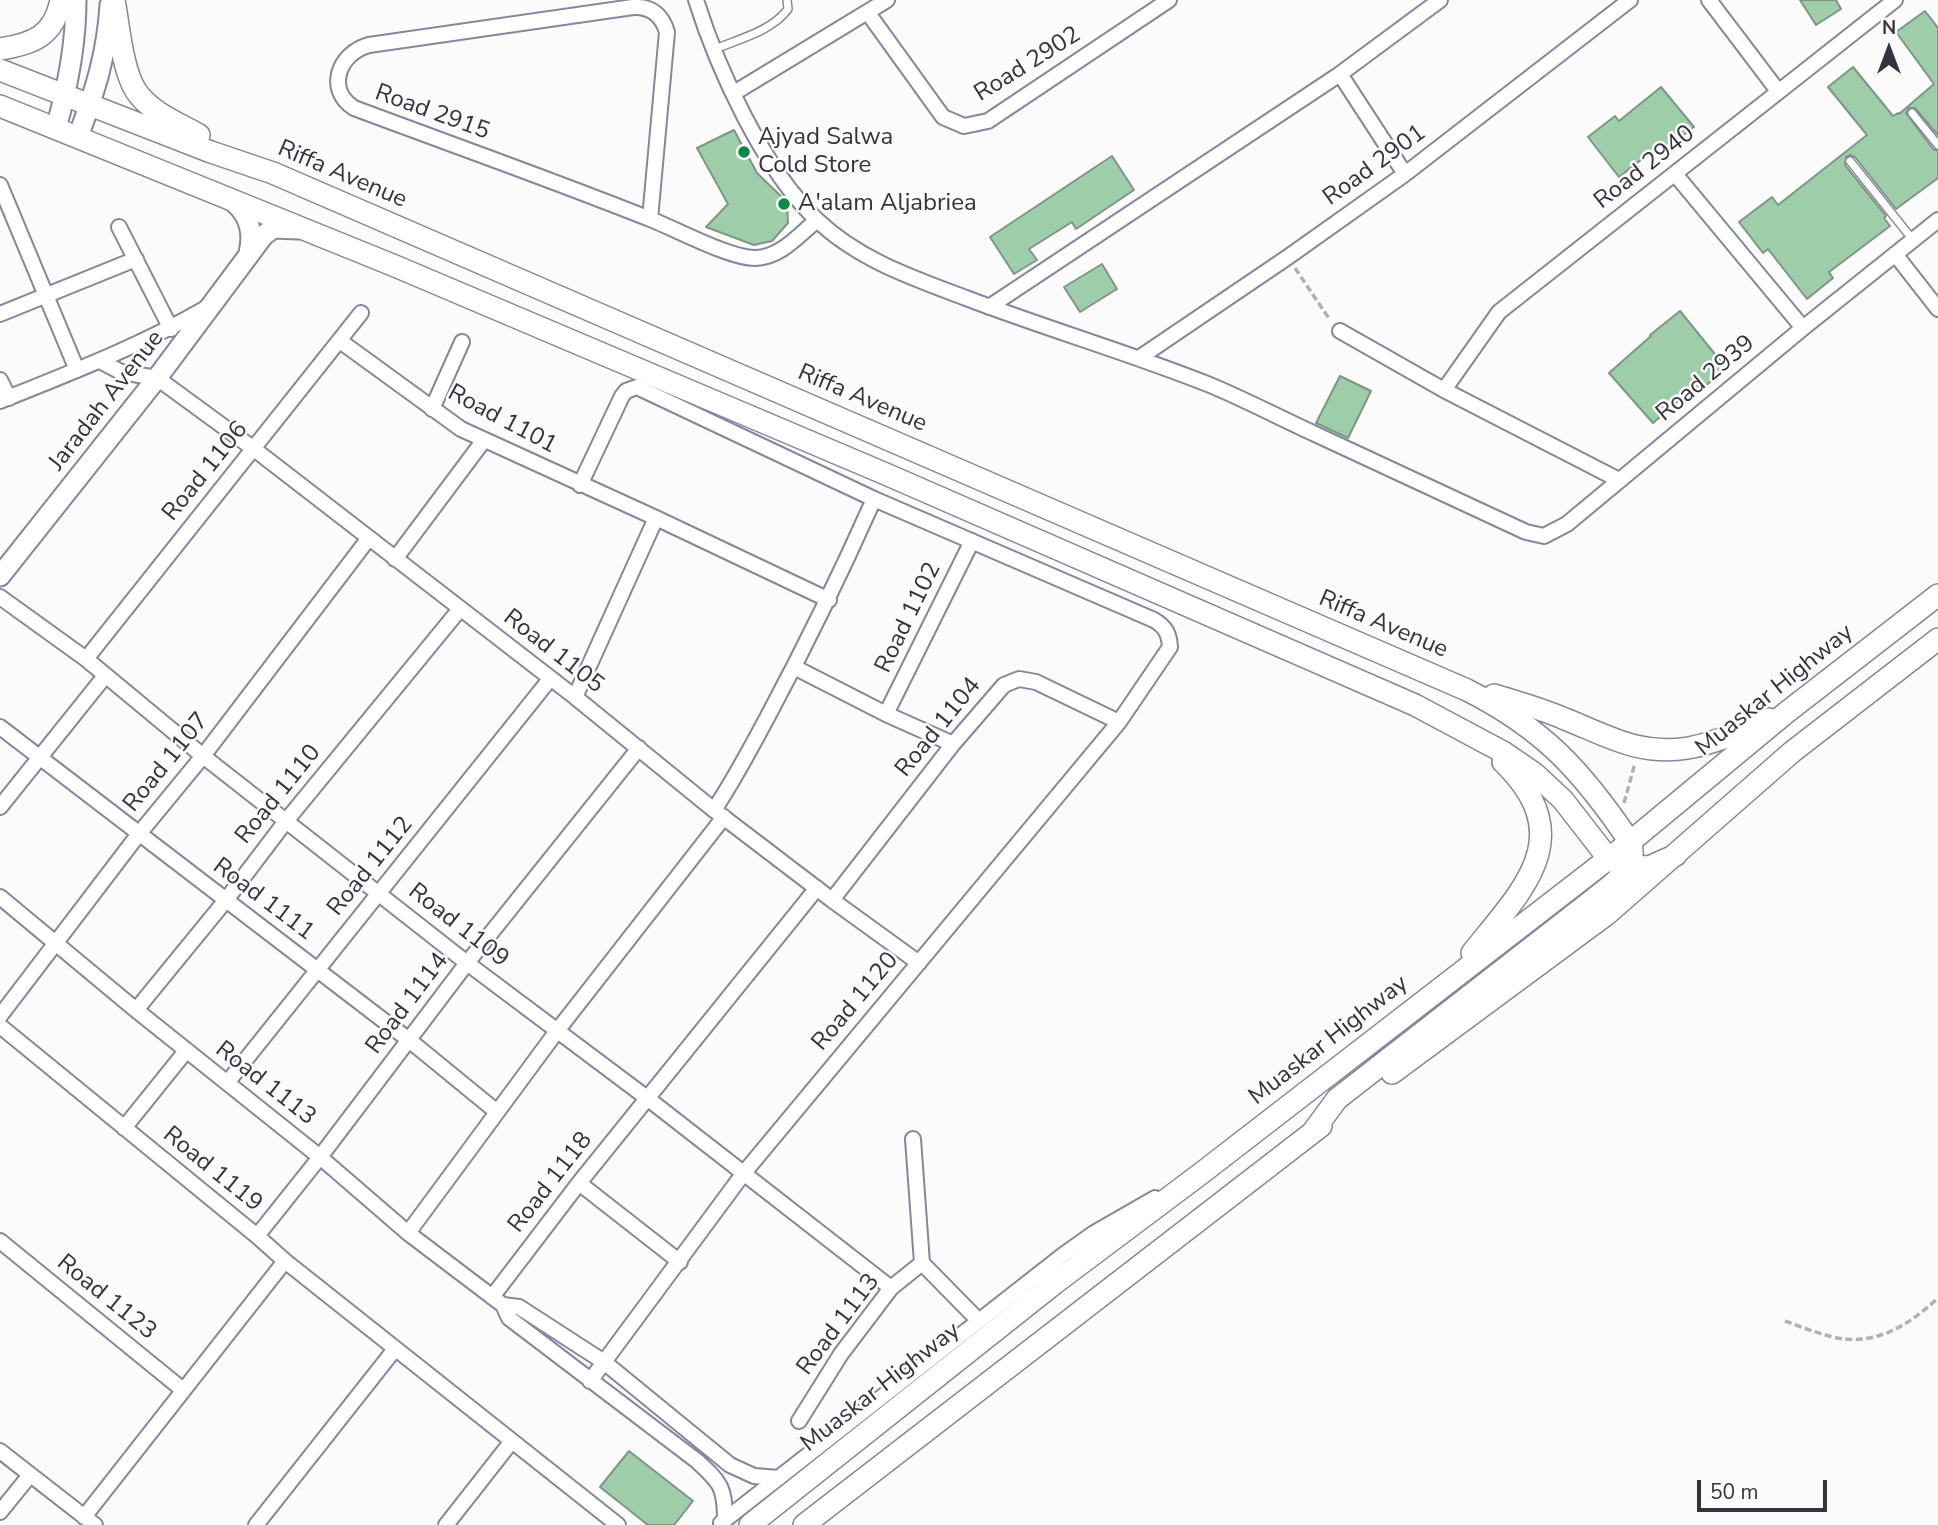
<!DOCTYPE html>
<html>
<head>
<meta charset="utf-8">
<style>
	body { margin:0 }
	#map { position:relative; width:1938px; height:1525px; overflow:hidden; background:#fbfbfb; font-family:"Nunito Sans",sans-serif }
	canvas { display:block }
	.north { position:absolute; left:1854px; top:14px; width:70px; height:70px; -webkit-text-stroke:5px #fbfbfb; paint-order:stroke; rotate:0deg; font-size:19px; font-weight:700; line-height:28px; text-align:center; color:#33343e }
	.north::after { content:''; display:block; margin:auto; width:24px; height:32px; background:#33343e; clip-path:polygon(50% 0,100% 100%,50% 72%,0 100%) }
	.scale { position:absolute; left:1697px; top:1480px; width:130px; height:32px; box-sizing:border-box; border:4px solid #33343e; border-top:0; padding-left:9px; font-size:21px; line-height:24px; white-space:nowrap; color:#33343e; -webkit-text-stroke:5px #fbfbfb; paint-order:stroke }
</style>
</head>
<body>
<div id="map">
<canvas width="1938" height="1525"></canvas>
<div class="north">N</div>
<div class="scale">50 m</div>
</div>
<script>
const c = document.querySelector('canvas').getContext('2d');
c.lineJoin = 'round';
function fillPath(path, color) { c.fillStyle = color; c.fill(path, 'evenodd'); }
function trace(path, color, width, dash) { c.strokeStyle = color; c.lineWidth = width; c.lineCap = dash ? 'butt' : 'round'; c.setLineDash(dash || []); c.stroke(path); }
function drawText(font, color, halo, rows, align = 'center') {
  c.font = font + ' "Nunito Sans",sans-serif'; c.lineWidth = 5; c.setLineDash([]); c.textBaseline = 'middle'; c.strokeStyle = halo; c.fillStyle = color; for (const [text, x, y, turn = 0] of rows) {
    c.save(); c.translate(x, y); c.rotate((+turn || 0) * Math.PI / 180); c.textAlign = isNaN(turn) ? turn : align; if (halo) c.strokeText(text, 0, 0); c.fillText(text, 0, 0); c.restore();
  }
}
const building = new Path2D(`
	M1800 0H1836L1841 9 1816 25Z
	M1925 11 1938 28V135L1915 108H1909L1906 113 1933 149 1938 151V178L1896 209 1855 157 1850 155 1846 157 1845 165 1886 216 1884 218 1890 226 1829 272 1833 278 1807 299 1768 249 1763 253 1739 222 1772 197 1778 205 1867 135 1828 87 1853 67 1893 116 1898 113 1899 114 1934 84 1896 32Z
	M1661 87 1694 127 1664 150 1660 145 1619 177 1588 137 1615 116 1619 121Z
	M734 130 757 173 787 202 788 223 772 241 754 245 706 227 728 204 697 148Z
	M1112 156 1134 190 1076 229 1072 222 1029 249 1037 260 1014 274 990 237Z
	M1102 264 1117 289 1080 312 1064 287Z
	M1680 311 1727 369 1696 393 1693 388 1653 423 1609 373 1651 336 1650 335Z
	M1340 376 1371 391 1348 438 1316 423Z
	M629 1451 693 1501 674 1525H648L600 1487Z`);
fillPath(building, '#9dcea9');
trace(building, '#809685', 2);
const lane = new Path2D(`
	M715 49C739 39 772 31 788 9L787 0
	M1912 113 1938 145
	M1850 161 1913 240`);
const street = new Path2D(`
	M696 0C718 70 764 170 817 220 859 260 913 278 966 298 1047 329 1130 353 1210 385 1246 400 1280 418 1315 434 1386 467 1456 500 1526 532L1544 536 1567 524 1803 328 1938 220
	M1709 0 1778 91
	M868 13 943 117 964 126 988 121 1169 0
	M1340 74 1405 174
	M734 93 887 0
	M1675 174 1803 328
	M0 185 77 370
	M650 219 667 32C662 15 651 6 633 7L369 45C339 53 325 89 354 108 453 145 552 180 650 219 676 229 729 258 755 258 780 258 799 235 817 220
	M119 227 171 329
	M1895 254 1938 309
	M989 307 1340 74 1440 0
	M0 314 136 259
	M1340 331 1444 390 1619 480
	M340 341 461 429 656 518 829 600
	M1139 358 1288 257 1405 174 1630 0
	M100 361 121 372 157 378 254 449 575 697 714 810 832 900 919 963
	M0 380 9 398
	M1444 390 1499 312 1895 0
	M0 401C70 373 140 346 206 308
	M432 409 462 342
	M580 485 622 396 626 391 637 387 874 499 1154 620C1166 627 1169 634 1170 647L1119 722 743 1174 590 1381
	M395 559 484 440
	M0 597 86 659 203 756 467 963 647 1098 891 1288
	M86 659 361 313
	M794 667 886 714 953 744
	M575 697 656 518
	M886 714 972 541
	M0 727 409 1040 497 1112
	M0 807 105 676
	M714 810C734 780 751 748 768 716 806 645 841 573 874 499
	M0 897 136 1010 320 1157 408 1233 503 1305 509 1318 697 1461C720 1482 725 1487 725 1519
	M832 900 953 744 1004 685 1019 679 1036 682 1119 722
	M136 1010 226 900 286 821 460 609
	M0 1016 138 835 203 756 369 538
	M0 1026 257 1236 285 1261 618 1525
	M227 1083 550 679
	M124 1128 186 1051
	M913 1139 922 1263 979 1321
	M579 1183 680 1262
	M408 1233 557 1031 724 817
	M257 1236 320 1157 467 963 639 748
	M0 1241 183 1390
	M492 1297 579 1183 817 888
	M503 1305 519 1307 604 1362 730 1465 754 1476 779 1478
	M799 1421 841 1354 891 1288 922 1263
	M0 1451 95 1525
	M0 1512 30 1475
	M84 1517 285 1261
	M721 1523 1063 1255 1094 1233 1155 1198
	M256 1525 395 1349
	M446 1525 512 1441`);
const secondary = new Path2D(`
	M56 128C68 86 76 44 76 0
	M78 137C95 91 107 54 110 5
	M231 200C249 213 254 232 249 253
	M0 576 157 378 263 236 273 228 298 229`);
const primary = new Path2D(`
	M114 0C119 26 122 69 136 91 150 112 178 123 199 135
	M0 49C33 44 54 36 61 0
	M0 70 211 152 273 173 1467 690C1544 729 1582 771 1630 842 1640 868 1612 884 1594 899L1337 1099 1312 1133
	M0 106 395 266 888 475 1415 705 1503 752 1535 774 1563 800 1608 858 1619 865 1649 867 1676 855
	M1494 695C1518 702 1542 709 1565 719 1608 736 1639 756 1688 748 1716 743 1743 730 1769 719
	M1472 953C1523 889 1580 837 1503 762
	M1392 1073 1607 914 1792 752 1938 639
	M750 1525 1055 1283 1203 1172 1630 842 1787 712 1938 595
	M804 1525 1321 1126`);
trace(lane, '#84879f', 10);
trace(street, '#84879f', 18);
trace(secondary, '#84879f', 23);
trace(primary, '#84879f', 24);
trace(new Path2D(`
	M1295 268 1330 320
	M1624 803 1635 763
	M1785 1321C1801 1327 1817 1333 1833 1337 1875 1347 1909 1325 1938 1298`), '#b1b1b5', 3.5, [7, 3.5]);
trace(lane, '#fff', 7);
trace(street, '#fff', 14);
trace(secondary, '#fff', 19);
trace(primary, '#fff', 21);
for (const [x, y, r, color] of [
	[744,152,7,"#098b47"],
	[784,204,7,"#098b47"]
]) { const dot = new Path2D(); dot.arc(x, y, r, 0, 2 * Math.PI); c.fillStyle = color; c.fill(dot); trace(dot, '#fbfbfb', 2.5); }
drawText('24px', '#33343e', '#fbfbfb', [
	["Road 2902",1028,65,-32],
	["Road 2915",432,113,20],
	["Road 2901",1375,166,-36],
	["Road 2940",1645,168,-38],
	["Riffa Avenue",342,175,23],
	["Road 2939",1706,379,-40],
	["Riffa Avenue",862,399,23],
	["Jaradah Avenue",107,401,-52],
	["Road 1101",502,420,28],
	["Road 1106",206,472,-51],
	["Road 1102",909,618,-64],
	["Riffa Avenue",1383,625,23],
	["Road 1105",553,652,38],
	["Muaskar Highway",1775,691,-39],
	["Road 1104",939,728,-51],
	["Road 1107",167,763,-51],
	["Road 1110",279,795,-51],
	["Road 1112",371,867,-51],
	["Road 1111",263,900,37],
	["Road 1109",458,926,38],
	["Road 1120",856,1002,-50],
	["Road 1114",408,1004,-53],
	["Muaskar Highway",1329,1041,-38],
	["Road 1113",265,1084,38],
	["Road 1119",212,1170,39],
	["Road 1118",551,1183,-52],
	["Road 1123",106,1298,39],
	["Road 1113",839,1325,-53],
	["Muaskar Highway",881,1388,-38]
]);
drawText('24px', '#33343e', '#fbfbfb', [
	["Ajyad Salwa",758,138],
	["Cold Store",758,166],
	["A'alam Aljabriea",798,204]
], 'left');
</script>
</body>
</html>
